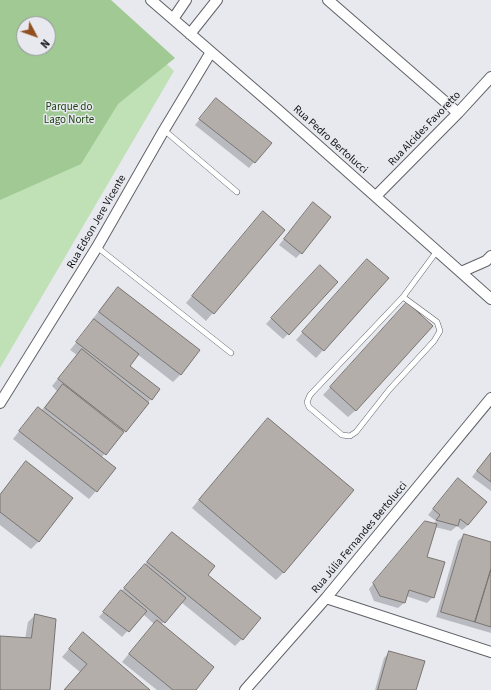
<!DOCTYPE html>
<html>
<head>
<meta charset="utf-8">
<style>
	body { margin:0 }
	#map { position:relative; width:491px; height:690px; overflow:hidden; background:#e7e9ef; font-family:"Source Sans 3",sans-serif }
	canvas { display:block }
	.north { position:absolute; left:16px; top:16px; width:40px; height:40px; box-sizing:border-box; background:#e7e9ef; border:1px solid #919397; border-radius:50%; rotate:131deg; font-size:11px; font-weight:700; line-height:16px; text-align:center; color:#111214 }
	.north::after { content:''; display:block; margin:auto; width:14px; height:18px; background:#924f1f; clip-path:polygon(50% 0,100% 100%,50% 72%,0 100%) }
</style>
</head>
<body>
<div id="map">
<canvas width="491" height="690"></canvas>
<div class="north">N</div>
</div>
<script>
const c = document.querySelector('canvas').getContext('2d');
c.lineJoin = 'round';
function fillPath(path, color) { c.fillStyle = color; c.fill(path, 'evenodd'); }
function trace(path, color, width, dash) { c.strokeStyle = color; c.lineWidth = width; c.lineCap = dash ? 'butt' : 'round'; c.setLineDash(dash || []); c.stroke(path); }
function drawText(font, color, halo, rows, align = 'center') {
  c.font = font + ' "Source Sans 3",sans-serif'; c.lineWidth = 3; c.setLineDash([]); c.textBaseline = 'middle'; c.strokeStyle = halo; c.fillStyle = color; for (const [text, x, y, turn = 0] of rows) {
    c.save(); c.translate(x, y); c.rotate((+turn || 0) * Math.PI / 180); c.textAlign = isNaN(turn) ? turn : align; if (halo) c.strokeText(text, 0, 0); c.fillText(text, 0, 0); c.restore();
  }
}
fillPath(new Path2D(`
	M0 0H101L174 71 0 368ZM24 24H48V48H24Z`), '#c0e0b6');
fillPath(new Path2D(`
	M0 0H111L175 58 118 104 81 164 0 200ZM24 24H48V48H24Z`), '#a0c993');
fillPath(new Path2D(`
	M216 99 270 143 249 168 195 125Z
	M308 209 301 253 296 258 279 245Z
	M256 220 284 230 206 321 186 303Z
	M360 267 388 278 316 358 296 340Z
	M314 272 288 334 283 339 266 324Z
	M119 288 199 350 180 375 173 382 137 354 128 366 151 399 101 458 115 469 89 499 13 439 31 416 38 408 41 411 57 391 52 386 77 355 70 350 94 321 92 320 111 295Z
	M400 310 356 410 348 417 323 395Z
	M261 426 284 572 276 580 192 508Z
	M491 452V491L472 477Z
	M26 463 72 498 38 542 31 549 0 525V494Z
	M458 479 468 525 462 530 457 526 451 531 435 527 426 557 433 597 427 603 406 596 404 603 398 608 374 601 369 589 420 527 433 524 436 521 428 515Z
	M172 533 207 575 242 639 235 646 181 602 161 625 194 690H157L122 662 154 624 143 614 122 637 99 617Z
	M464 535 491 543V633L436 617 458 541Z
	M35 615 49 690H0V637L25 639 28 622Z
	M76 641 148 690H64L80 672 62 657Z
	M390 652 415 690H375L384 658Z`), '#0003');
const building = new Path2D(`
	M216 98 272 143 255 163 199 119Z
	M313 202 331 217 302 254 284 239Z
	M263 211 285 230 214 314 192 296Z
	M367 259 389 278 324 351 302 332Z
	M320 265 338 282 289 335 271 318Z
	M118 287 200 350 181 375 99 312Z
	M407 302 433 326 356 411 330 387Z
	M94 319 139 354 130 366 160 389 152 400 76 342Z
	M82 349 149 403 126 432 58 379Z
	M63 384 124 432 106 455 45 408Z
	M38 407 116 468 97 492 19 431Z
	M268 418 354 490 284 573 199 500Z
	M491 453V482L477 471Z
	M26 461 73 498 39 542 0 512V495Z
	M458 478 487 502 468 525 460 519 458 526 436 520 440 515 433 509Z
	M425 521 437 524 427 557 445 562 434 598 409 590 405 603 380 596 373 583Z
	M172 532 215 566 208 575 261 618 243 640 147 562Z
	M464 534 491 542V569L475 622 441 612Z
	M145 564 186 598 165 623 124 588Z
	M491 569V627L475 622Z
	M121 590 147 611 129 632 103 612Z
	M35 614 56 619 50 690H0V636L31 638Z
	M157 620 214 667 196 690H173L129 654Z
	M83 632 150 690H64L87 664 69 649Z
	M389 651 425 661 416 690H378Z`);
fillPath(building, '#b4aeab');
trace(building, '#797470', 1);
const service = new Path2D(`
	M164 130 237 192
	M97 247 231 353
	M403 297 437 322 440 331 434 341 389 390 356 432 350 436 342 435 309 407 307 402 310 395 403 297 437 251`);
const minor = new Path2D(`
	M151 0 277 109 491 299
	M328 0 458 113
	M173 19 186 0
	M190 34 217 0
	M376 196 458 113 491 77
	M461 272 486 261 491 256
	M0 403 97 247 164 130 211 52
	M326 598 491 652
	M245 690 326 598 491 398`);
trace(service, '#606267', 6);
trace(minor, '#606267', 12);
trace(service, '#fff', 5);
trace(minor, '#fff', 10);
drawText('11px', '#1c420c', '#e7e9ef', [
	["Parque do",69,108],
	["Lago Norte",69,121]
]);
drawText('11px', '#111214', '#e7e9ef', [
	["Rua Alcides Favoretto",425,129,-46],
	["Rua Pedro Bertolucci",330,140,42],
	["Rua Edson Jere Vicente",97,222,-60],
	["Rua Júlia Fernandes Bertolucci",360,538,-50]
]);
</script>
</body>
</html>
